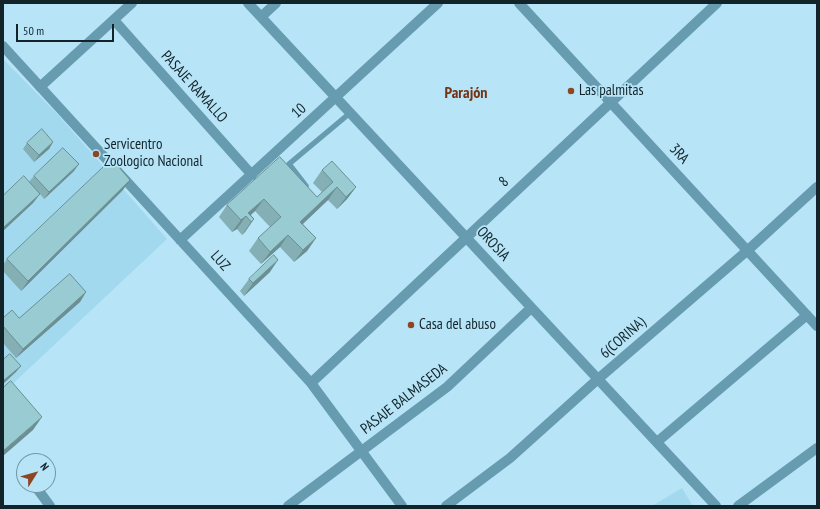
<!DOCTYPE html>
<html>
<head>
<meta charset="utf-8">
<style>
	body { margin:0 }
	#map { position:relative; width:820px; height:509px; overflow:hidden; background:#b7e4f7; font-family:"PT Sans Narrow",sans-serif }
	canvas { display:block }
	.frame { position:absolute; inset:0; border:4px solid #12242a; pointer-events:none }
	.north { position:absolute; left:16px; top:453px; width:40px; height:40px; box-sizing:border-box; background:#b7e4f7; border:1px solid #7597a5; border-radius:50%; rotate:53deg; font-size:11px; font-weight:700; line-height:16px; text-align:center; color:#12242a }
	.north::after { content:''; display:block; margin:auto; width:14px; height:18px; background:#8d4523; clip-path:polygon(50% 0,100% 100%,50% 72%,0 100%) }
	.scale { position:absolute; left:16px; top:24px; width:98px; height:18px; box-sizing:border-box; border:2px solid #12242a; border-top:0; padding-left:5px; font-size:12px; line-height:14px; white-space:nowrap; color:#12242a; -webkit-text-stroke:3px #b7e4f7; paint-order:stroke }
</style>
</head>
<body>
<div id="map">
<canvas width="820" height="509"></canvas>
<div class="frame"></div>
<div class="north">N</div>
<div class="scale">50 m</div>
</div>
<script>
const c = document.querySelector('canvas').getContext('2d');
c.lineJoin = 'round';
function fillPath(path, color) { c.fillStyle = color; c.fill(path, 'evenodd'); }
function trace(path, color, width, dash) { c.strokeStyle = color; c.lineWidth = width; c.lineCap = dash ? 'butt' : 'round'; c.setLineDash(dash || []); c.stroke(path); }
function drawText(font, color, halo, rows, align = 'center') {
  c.font = font + ' "PT Sans Narrow",sans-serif'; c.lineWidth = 3.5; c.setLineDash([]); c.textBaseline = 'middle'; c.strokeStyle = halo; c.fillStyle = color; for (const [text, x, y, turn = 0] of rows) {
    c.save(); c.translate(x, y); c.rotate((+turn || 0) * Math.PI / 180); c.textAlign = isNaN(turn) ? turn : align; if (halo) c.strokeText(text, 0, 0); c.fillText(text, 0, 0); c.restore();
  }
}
fillPath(new Path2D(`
	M3 59 59 116 167 239 3 393Z
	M682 488 693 506H652Z`), '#a2d9ef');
trace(new Path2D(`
	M306 186 289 164 350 113`), '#679cb0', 5.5);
trace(new Path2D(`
	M248 3 716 506
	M519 3 817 326
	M261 17 276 3
	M114 20 252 175
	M3 46 311 383 402 506
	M40 87 132 3
	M180 240 438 3
	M311 383 717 3
	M657 442 807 315
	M36 487 50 506
	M288 506 447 387 531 308
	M446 506 510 458 598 379 748 250 817 187
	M738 506 817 448`), '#679cb0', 10);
fillPath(new Path2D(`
	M53 142 49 149 34 162 23 149 27 143Z
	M280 157 317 197 322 192 313 183 322 170 356 187 347 199 337 209 328 200 303 224 316 238 307 251 294 262 280 247 261 264 249 251 258 238 270 227 255 211 251 215 254 219 245 232 242 235 237 229 232 232 219 217 227 205Z
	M74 171 44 199 40 194 33 203 3 231V196L29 182 34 176Z
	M123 190 21 291 3 271V265L7 259Z
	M270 272 244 296 240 291 249 279Z
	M86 292 80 302 16 358 3 343V318H19Z`), '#84afb5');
fillPath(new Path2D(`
	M53 142 49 149 34 162 39 155Z
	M79 164 74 171 44 199 49 192Z
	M130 180 123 190 21 291 28 281Z
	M337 187 328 200 292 234 300 222Z
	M356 187 347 199 337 209 346 197Z
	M40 194 33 203 3 231V228Z
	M264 199 255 211 247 218 248 213Z
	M246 216 237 229 232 232 241 220Z
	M254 219 245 232 242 235 251 222Z
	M288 235 280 247 261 264 270 252Z
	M316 238 307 251 294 262 303 250Z
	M278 260 270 272 244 296 253 283Z
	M86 292 80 302 16 358 23 349Z
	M21 366 16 372 3 384V381Z
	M42 417 33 430 3 456V451Z`), '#6b8f93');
const building = new Path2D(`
	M42 129 53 142 39 155 27 143Z
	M63 148 79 164 49 192 34 176Z
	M280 157 317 197 333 182 322 170 332 161 356 187 346 197 337 187 300 222 316 238 303 250 288 235 270 252 258 238 281 217 264 199 248 213 254 219 251 222 246 216 241 220 227 205Z
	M112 159 130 180 28 281 7 259Z
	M24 176 40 194 3 228V196Z
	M274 255 278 260 253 283 249 279Z
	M70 274 86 292 23 349 3 326V318L12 310 19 318Z
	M10 354 21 366 3 381V360Z
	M11 381 42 417 3 451V388Z`);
fillPath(building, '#99ccd2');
trace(building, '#6b8f93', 1);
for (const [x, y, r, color] of [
	[571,91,4,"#8d4523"],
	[96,154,4,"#8d4523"],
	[411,325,4,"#8d4523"]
]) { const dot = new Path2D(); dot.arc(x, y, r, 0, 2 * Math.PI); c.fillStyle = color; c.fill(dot); trace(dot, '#b7e4f7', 1.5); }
drawText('15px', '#12242a', '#b7e4f7', [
	["PASAJE RAMALLO",194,87,48],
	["10",299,111,-43],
	["3RA",679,154,47],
	["8",504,182,-43],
	["OROSIA",493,244,47],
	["LUZ",220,261,48],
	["6(CORINA)",623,338,-41],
	["PASAJE BALMASEDA",404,399,-38]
]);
drawText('15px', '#12242a', '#b7e4f7', [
	["Las palmitas",579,91],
	["Servicentro",104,145],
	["Zoologico Nacional",104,162],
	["Casa del abuso",419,325]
], 'left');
drawText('bold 16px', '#733413', '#b7e4f7', [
	["Parajón",466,93]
]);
</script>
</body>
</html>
